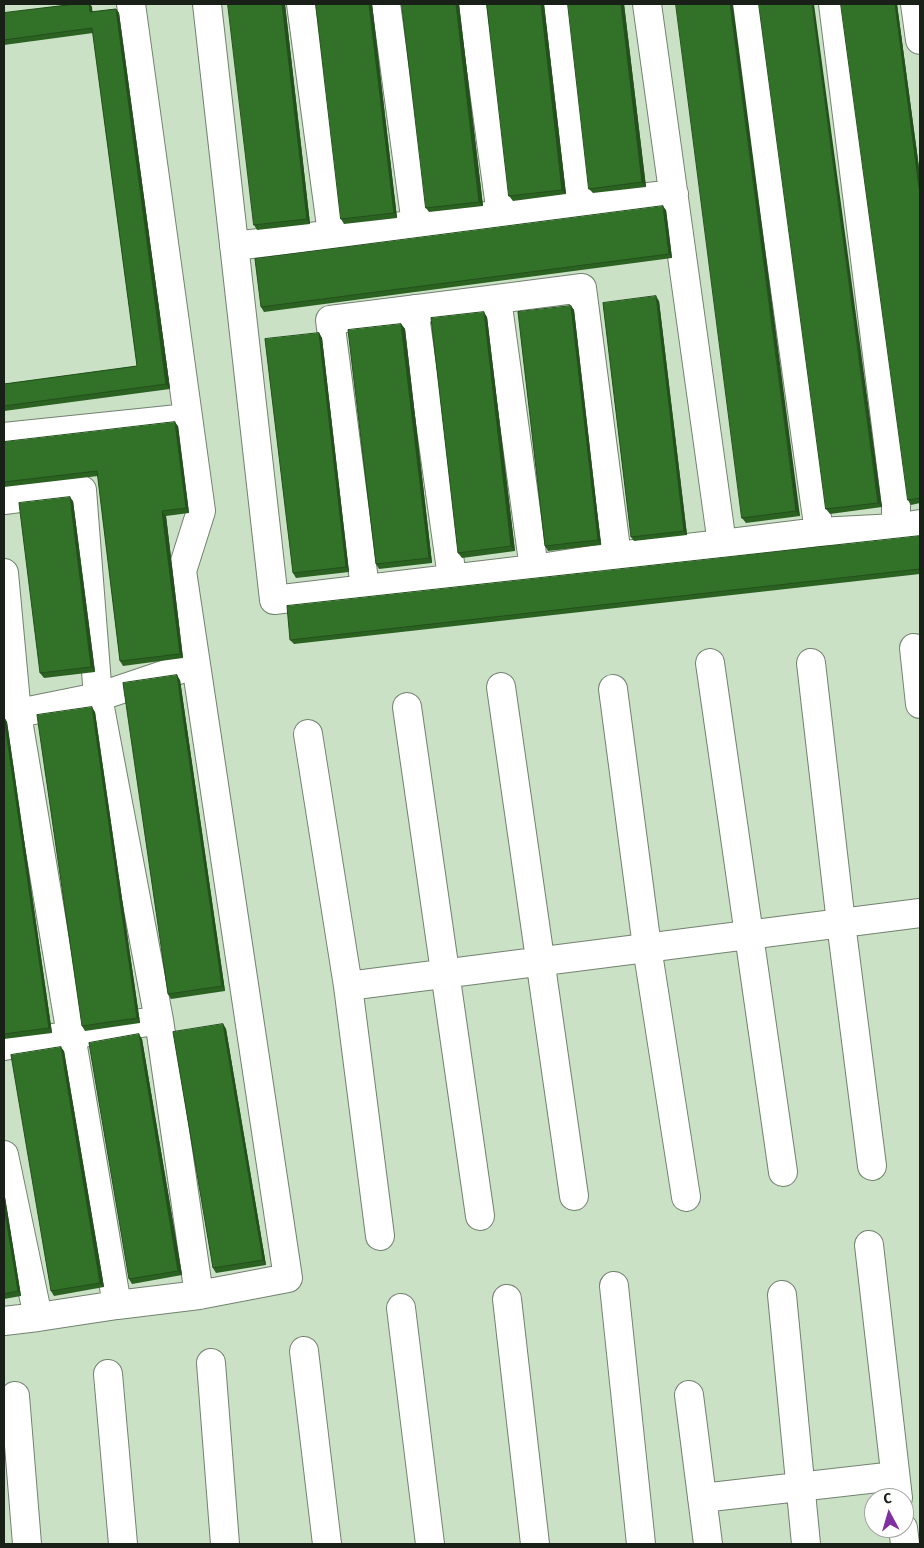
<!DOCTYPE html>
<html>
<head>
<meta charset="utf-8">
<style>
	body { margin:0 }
	#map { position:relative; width:924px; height:1548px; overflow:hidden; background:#d9ebd6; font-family:"Fira Sans",sans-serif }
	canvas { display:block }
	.frame { position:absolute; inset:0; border:5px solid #192018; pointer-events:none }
	.north { position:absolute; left:864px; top:1488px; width:50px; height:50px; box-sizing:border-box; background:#fff; border:1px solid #a3a6a3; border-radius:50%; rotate:354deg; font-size:14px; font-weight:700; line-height:20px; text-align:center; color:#192018 }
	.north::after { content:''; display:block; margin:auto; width:18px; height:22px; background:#7f2f9f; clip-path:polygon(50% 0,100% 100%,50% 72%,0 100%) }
</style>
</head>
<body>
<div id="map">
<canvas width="924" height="1548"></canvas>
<div class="frame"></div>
<div class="north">С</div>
</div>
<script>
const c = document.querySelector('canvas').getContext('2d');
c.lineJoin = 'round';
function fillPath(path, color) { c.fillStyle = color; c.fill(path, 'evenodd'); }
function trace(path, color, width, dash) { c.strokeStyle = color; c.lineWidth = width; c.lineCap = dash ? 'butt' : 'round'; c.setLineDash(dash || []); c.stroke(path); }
fillPath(new Path2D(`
	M4 4H920V1544H4ZM874 1498H904V1528H874Z`), '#cae1c6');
const minor = new Path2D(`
	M207 4 274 600 534 569 617 556 582 288 497 299 534 569
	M301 4 332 234
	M386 4 416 224
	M472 4 501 214
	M556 4 581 205
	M647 4 722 544 819 532 896 528 920 524
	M745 4 819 532
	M833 4 896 506V528
	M915 4 920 40
	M234 246 674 194
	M414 309 452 577
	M4 437 188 418
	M4 500 82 490 98 697 196 664
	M617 556 722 544
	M4 573 17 714 71 1035 4 1046
	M365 588 330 320 497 299
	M914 648 920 704
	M710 663 783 1172
	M811 663 841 923 872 1166
	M501 687 574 1196
	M613 689 647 947 686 1197
	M407 707 480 1216
	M4 716 98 697 159 1020
	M308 734 348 986 380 1236
	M348 986 920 913
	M4 1155 38 1317 117 1305 71 1035 159 1020 199 1295 288 1278 182 571 201 511 131 4
	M869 1245 898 1498
	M614 1286 641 1544
	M782 1295 806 1544
	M507 1299 535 1544
	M117 1305 199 1295
	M401 1308 430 1544
	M4 1321 38 1317
	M304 1351 327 1544
	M211 1363 225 1544
	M108 1374 123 1544
	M689 1395 708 1544
	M15 1396 27 1544
	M702 1498 895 1476
	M903 1528 905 1544`);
trace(minor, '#72826f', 30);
trace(minor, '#fff', 28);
fillPath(new Path2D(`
	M76 4H90L92 7V12L116 9 119 13 170 389 4 411V384L137 366 93 33 4 45V13Z
	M228 4H285L310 224 257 230 254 225Z
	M316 4H372L397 218 344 224 341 219Z
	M402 4H459L483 206 429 212 426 208Z
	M487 4H544L566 194 513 201 509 196Z
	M568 4H624L646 187 593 193 589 189Z
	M676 4 800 516 746 523 742 518Z
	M759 4 882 507 830 514 826 509Z
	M841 4H897L920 175V503L911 505 908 500Z
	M666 210 672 258 264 312 261 307Z
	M659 301 687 535 634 541 631 537Z
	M571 306 574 310 601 545 548 551 545 546Z
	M487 317 515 551 462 558 458 553Z
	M401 324 405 329 432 563 379 569 376 564Z
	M319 333 322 338 349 572 296 578 293 573Z
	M178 426 189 513 166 516 183 658 123 666 120 661 98 476 4 487V442Z
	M73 501 95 672 44 678 40 673Z
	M920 536V574L294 644 290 640Z
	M180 680 225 991 171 999 168 994Z
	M95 712 140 1023 85 1031 82 1026Z
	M4 717 7 722 52 1033 4 1039Z
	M223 1024 226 1029 266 1265 216 1273 213 1268Z
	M142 1039 182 1275 132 1284 129 1279Z
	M64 1051 104 1287 54 1296 51 1291Z
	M4 1191 21 1296 4 1299Z`), '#2b6222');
fillPath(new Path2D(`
	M89 4H90L92 7 93 17 90 12Z
	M282 4H285L310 224 307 219Z
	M369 4H372L397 218 394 213Z
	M456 4H459L483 206 479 202Z
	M541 4H544L566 194 562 190Z
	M621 4H624L646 187 642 182Z
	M730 4H733L800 516 796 511Z
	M812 4H814L882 507 878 503Z
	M895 4H897L920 175V195Z
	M116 9 119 13 170 389 166 384Z
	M663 206 666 210 672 258 669 254Z
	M656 296 659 301 687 535 684 531Z
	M571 306 574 310 601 545 598 540Z
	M484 312 487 317 515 551 511 546Z
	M401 324 405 329 432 563 429 558Z
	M319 333 322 338 349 572 346 567Z
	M175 422 178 426 189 513 186 508Z
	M70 497 73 501 95 672 91 667Z
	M162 511 166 516 183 658 180 654Z
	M177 675 180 680 225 991 222 986Z
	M92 707 95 712 140 1023 137 1018Z
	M4 717 7 722 52 1033 49 1028Z
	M223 1024 226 1029 266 1265 263 1260Z
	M139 1034 142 1039 182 1275 178 1271Z
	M61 1047 64 1051 104 1287 100 1283Z
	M4 1191 21 1296 18 1291 4 1206Z`), '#23501c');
const building = new Path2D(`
	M76 4H89L90 12 116 9 166 384 4 406V384L137 366 92 28 4 40V13Z
	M228 4H282L307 219 254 225Z
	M316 4H369L394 213 341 219Z
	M402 4H456L479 202 426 208Z
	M487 4H541L562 190 509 196Z
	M568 4H621L642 182 589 189Z
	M676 4H730L796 511 742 518Z
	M759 4H812L878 503 826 509Z
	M841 4H895L920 195V498L908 500Z
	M663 206 669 254 261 307 255 259Z
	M656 296 684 531 631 537 603 303Z
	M571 306 598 540 545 546 518 312Z
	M484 312 511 546 458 553 431 318Z
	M401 324 429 558 376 564 348 330Z
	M319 333 346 567 293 573 265 339Z
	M175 422 186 508 162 511 180 654 120 661 97 471 4 482V442Z
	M70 497 91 667 40 673 19 503Z
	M920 536V569L290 640 287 606Z
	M177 675 222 986 168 994 123 683Z
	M92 707 137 1018 82 1026 37 715Z
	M4 717 49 1028 4 1034Z
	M223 1024 263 1260 213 1268 173 1032Z
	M139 1034 178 1271 129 1279 89 1043Z
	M61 1047 100 1283 51 1291 11 1055Z
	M4 1206 18 1291 4 1294Z`);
fillPath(building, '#327228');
trace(building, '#23501c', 1);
</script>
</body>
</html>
